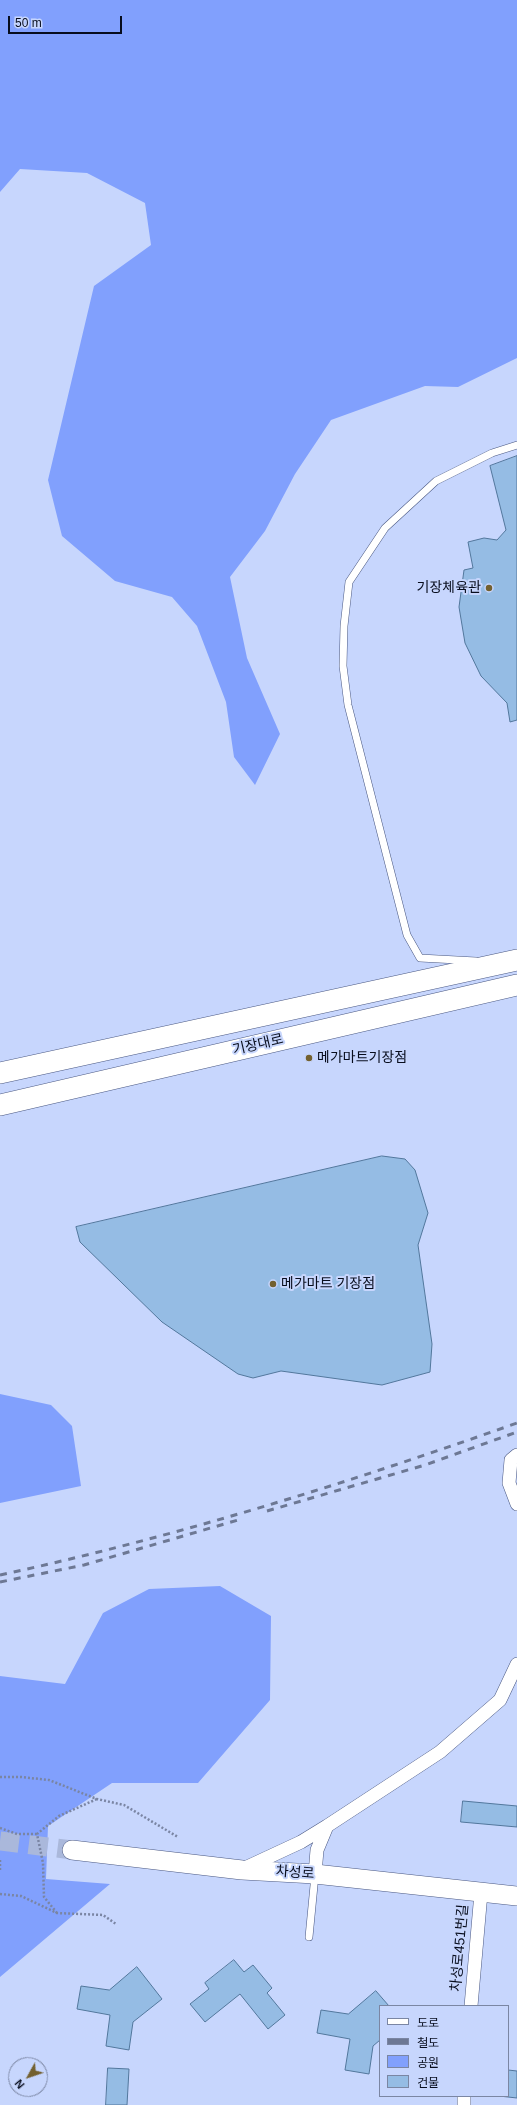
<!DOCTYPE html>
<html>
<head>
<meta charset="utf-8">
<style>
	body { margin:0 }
	#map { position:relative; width:517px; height:2105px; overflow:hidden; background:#c7d6fd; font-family:Arial,"Noto Sans KR",sans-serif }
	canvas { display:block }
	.legend { position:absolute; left:379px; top:2005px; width:130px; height:92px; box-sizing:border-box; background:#c7d6fd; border:1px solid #7b86a3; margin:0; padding:5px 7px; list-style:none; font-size:12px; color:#080d1d }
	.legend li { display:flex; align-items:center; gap:8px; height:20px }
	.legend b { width:20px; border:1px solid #7b86a3 }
	.north { position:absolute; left:8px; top:2057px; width:40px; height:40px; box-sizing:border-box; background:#c7d6fd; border:1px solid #7b86a3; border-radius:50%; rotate:230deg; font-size:11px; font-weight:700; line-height:16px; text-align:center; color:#080d1d }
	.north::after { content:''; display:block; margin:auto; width:14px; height:18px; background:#73602f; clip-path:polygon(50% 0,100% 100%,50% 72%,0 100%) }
	.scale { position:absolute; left:8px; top:16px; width:114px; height:18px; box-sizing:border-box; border:2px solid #080d1d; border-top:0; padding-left:5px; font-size:12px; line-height:14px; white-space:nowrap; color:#080d1d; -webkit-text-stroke:3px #c7d6fd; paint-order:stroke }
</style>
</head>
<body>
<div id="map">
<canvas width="517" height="2105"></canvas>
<ul class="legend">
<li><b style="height:5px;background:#fff"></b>도로</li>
<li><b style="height:5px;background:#6d7894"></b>철도</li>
<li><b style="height:11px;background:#81a0fd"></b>공원</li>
<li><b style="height:11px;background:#95bce4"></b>건물</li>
</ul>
<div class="north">N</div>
<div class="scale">50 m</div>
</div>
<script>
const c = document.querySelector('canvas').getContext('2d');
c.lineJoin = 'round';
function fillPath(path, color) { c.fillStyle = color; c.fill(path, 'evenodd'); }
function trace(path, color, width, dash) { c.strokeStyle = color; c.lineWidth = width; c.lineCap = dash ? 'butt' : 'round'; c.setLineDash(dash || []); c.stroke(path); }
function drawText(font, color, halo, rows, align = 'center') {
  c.font = font + ' Arial,"Noto Sans KR",sans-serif'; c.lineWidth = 4; c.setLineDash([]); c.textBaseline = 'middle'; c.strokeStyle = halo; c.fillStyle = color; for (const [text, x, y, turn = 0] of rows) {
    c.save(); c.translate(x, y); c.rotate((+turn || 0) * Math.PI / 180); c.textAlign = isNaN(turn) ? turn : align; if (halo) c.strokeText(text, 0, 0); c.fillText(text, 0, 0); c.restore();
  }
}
fillPath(new Path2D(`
	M0 0H517V358L458 387 425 386 331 420 295 474 265 531 230 577 247 658 280 734 255 785 234 757 226 702 197 626 172 597 115 581 62 536 48 480 94 286 151 245 145 203 87 173 20 169 0 192Z
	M0 1394 51 1405 72 1426 81 1486 0 1503Z
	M220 1586 271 1616 270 1700 198 1783H112L48 1826 46 1879 110 1884 0 1977V1676L65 1684 103 1613 149 1589Z`), '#81a0fd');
const building = new Path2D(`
	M517 456V720L510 722 507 703 481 676 465 643 459 607 464 570 473 568 468 542 484 538 497 540 506 530 490 466Z
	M382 1156 405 1159 415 1170 428 1213 418 1245 432 1344 430 1372 382 1385 281 1371 253 1378 238 1374 162 1322 80 1242 76 1227Z
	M463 1801 517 1806V1827L461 1822Z
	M234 1960 244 1972 253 1965 272 1988 267 1993 285 2015 268 2029 240 1994 205 2022 190 2004 209 1989 205 1983Z
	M137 1967 162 1999 133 2022 129 2050 106 2046 110 2015 77 2009 81 1986 109 1990Z
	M376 1991 389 2006H380V2040L373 2046 369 2074 345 2070 350 2039 317 2033 321 2010 348 2014Z
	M108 2068 129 2069 127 2105H106Z
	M508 2070 517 2071V2098L499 2096H508Z`);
fillPath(building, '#95bce4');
trace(building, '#52779c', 1);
trace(new Path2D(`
	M0 1841 72 1850`), '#aab8db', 19, [19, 10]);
const service = new Path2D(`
	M476 961 420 958 407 935 348 705 343 666 344 626 349 582 385 528 436 481 492 453 517 445
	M309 1937 315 1875`);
const minor = new Path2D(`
	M517 1455 511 1460 509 1483 517 1504
	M245 1868 301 1842 327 1826
	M315 1874 317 1850 327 1826 440 1752 500 1700 517 1664
	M471 2006 481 1893
	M464 2105V2096`);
const secondary = new Path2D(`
	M72 1850 242 1870 315 1874 517 1896`);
const primary = new Path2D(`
	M0 1073 517 960
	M0 1105 517 985`);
trace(service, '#4a5882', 8);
trace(minor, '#4a5882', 14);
trace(secondary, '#4a5882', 20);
trace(primary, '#4a5882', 22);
trace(new Path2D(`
	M0 1777H21L49 1780 97 1799 124 1805 178 1837
	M0 1828 17 1834H37
	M0 1860V1870
	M0 1894 21 1896 57 1913 103 1915 116 1924
	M57 1913 44 1897 43 1863 37 1834 59 1816 97 1799`), '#7a85a3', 2.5, [2, 2]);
trace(service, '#fff', 7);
trace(minor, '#fff', 13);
trace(secondary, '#fff', 19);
trace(primary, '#fff', 21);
trace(new Path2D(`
	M267 1511 425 1465 517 1432
	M0 1575C176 1537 348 1483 517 1423
	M0 1582 84 1565 238 1520`), '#6d7894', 3, [7, 7]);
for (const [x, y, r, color] of [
	[489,588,4,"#73602f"],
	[309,1058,4,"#73602f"],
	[273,1284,4,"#73602f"]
]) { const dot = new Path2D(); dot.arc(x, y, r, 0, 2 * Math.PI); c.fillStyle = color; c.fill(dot); trace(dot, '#c7d6fd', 1.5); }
drawText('14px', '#080d1d', '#c7d6fd', [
	["기장체육관",481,588,"right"],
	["메가마트기장점",317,1058],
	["메가마트 기장점",281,1284]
], 'left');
drawText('14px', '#080d1d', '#c7d6fd', [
	["기장대로",258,1045,-13],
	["차성로",295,1873,4],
	["차성로451번길",460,1948,-85]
]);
</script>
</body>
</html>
